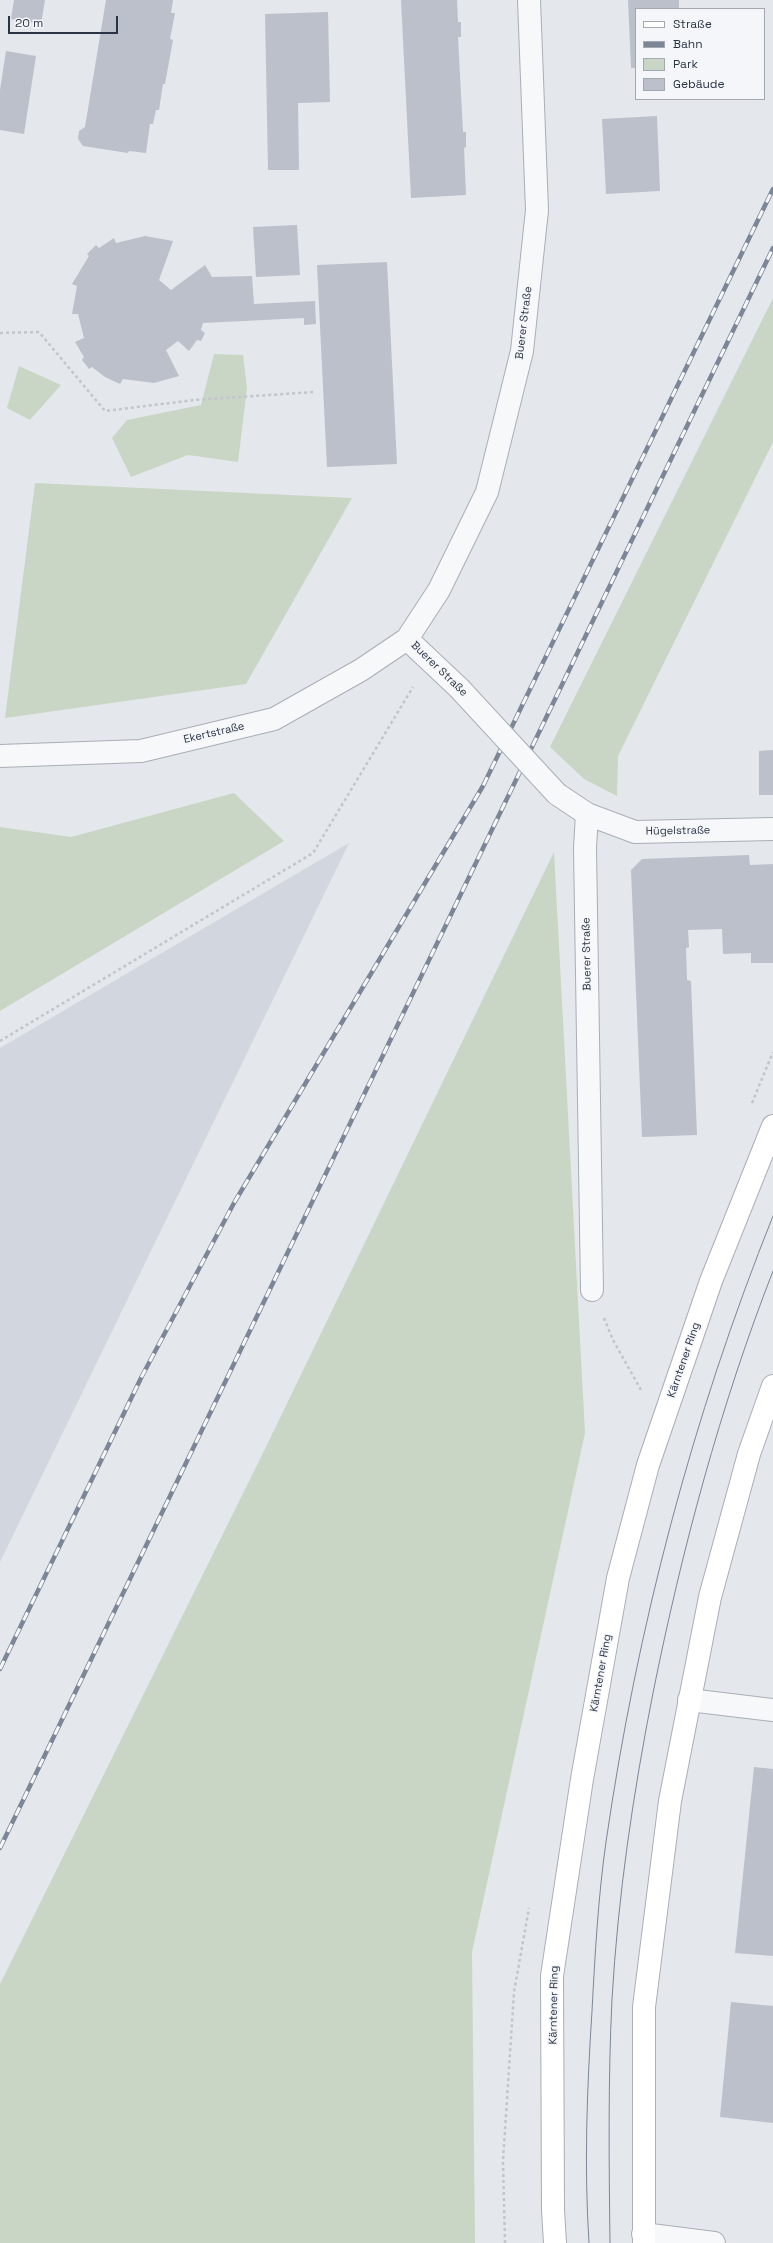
<!DOCTYPE html>
<html>
<head>
<meta charset="utf-8">
<style>
	body { margin:0 }
	#map { position:relative; width:773px; height:2243px; overflow:hidden; background:#e4e7ec; font-family:"Space Grotesk",sans-serif }
	canvas { display:block }
	.legend { position:absolute; left:635px; top:8px; width:130px; height:92px; box-sizing:border-box; background:#f4f6f9; border:1px solid #a4a8b1; margin:0; padding:5px 7px; list-style:none; font-size:12px; color:#2b3445 }
	.legend li { display:flex; align-items:center; gap:8px; height:20px }
	.legend b { width:20px; border:1px solid #a4a8b1 }
	.scale { position:absolute; left:8px; top:16px; width:110px; height:18px; box-sizing:border-box; border:2px solid #2b3445; border-top:0; padding-left:5px; font-size:12px; line-height:14px; white-space:nowrap; color:#2b3445; -webkit-text-stroke:3px #f4f6f9; paint-order:stroke }
</style>
</head>
<body>
<div id="map">
<canvas width="773" height="2243"></canvas>
<ul class="legend">
<li><b style="height:5px;background:#fff"></b>Straße</li>
<li><b style="height:5px;background:#7d8696"></b>Bahn</li>
<li><b style="height:11px;background:#c9d6c5"></b>Park</li>
<li><b style="height:11px;background:#bbc0ca"></b>Gebäude</li>
</ul>
<div class="scale">20 m</div>
</div>
<script>
const c = document.querySelector('canvas').getContext('2d');
c.lineJoin = 'round';
function fillPath(path, color) { c.fillStyle = color; c.fill(path, 'evenodd'); }
function trace(path, color, width, dash) { c.strokeStyle = color; c.lineWidth = width; c.lineCap = dash ? 'butt' : 'round'; c.setLineDash(dash || []); c.stroke(path); }
function drawText(font, color, halo, rows, align = 'center') {
  c.font = font + ' "Space Grotesk",sans-serif'; c.lineWidth = 3; c.setLineDash([]); c.textBaseline = 'middle'; c.strokeStyle = halo; c.fillStyle = color; for (const [text, x, y, turn = 0] of rows) {
    c.save(); c.translate(x, y); c.rotate((+turn || 0) * Math.PI / 180); c.textAlign = isNaN(turn) ? turn : align; if (halo) c.strokeText(text, 0, 0); c.fillText(text, 0, 0); c.restore();
  }
}
fillPath(new Path2D(`
	M349 843 0 1562V1048Z`), '#d2d6de');
fillPath(new Path2D(`
	M773 298V442L618 756 617 796 584 779 550 747Z
	M214 354 243 355 247 388 238 462 188 455 131 477 112 438 127 420 201 405Z
	M19 366 61 385 30 420 7 408Z
	M35 483 352 498 246 684 5 718Z
	M234 793 284 841 0 1011V827L71 837Z
	M554 852 585 1433 472 1952 475 2243H0V1984L263 1453Z`), '#c9d6c5');
fillPath(new Path2D(`
	M14 0H45L41 24 11 19Z
	M106 0H173L171 13H175L170 39 173 40 165 84H163L159 110H156L153 124H150L146 153 129 151 128 153 83 146 78 139 79 131 85 127Z
	M401 0H457L458 22H461V37H458L463 132H466V147L464 148 466 195 411 198Z
	M628 0H679V9H636V68H631Z
	M328 12 330 102 298 103 299 170H268L265 14Z
	M6 51 36 56 24 134 0 130V90Z
	M657 116 660 191 606 194 602 119Z
	M297 225 300 275 256 277 253 227Z
	M145 236 173 241 159 280 171 290 205 265 212 277 252 276 254 304 315 301 316 324 304 325V318L203 323 201 330 205 333 201 341 197 340 189 351 178 341 166 350 179 376 154 383 123 379 120 384 105 377 92 367 89 369 82 360 84 357 75 342 84 338 78 314H72L77 286 72 284 89 256 87 254 96 245 99 248 114 238 116 243Z
	M387 262 397 464 327 467 317 265Z
	M773 750V795H759V751Z
	M749 855 750 865 773 864V963H751V953L723 954 722 929 688 930 689 947 686 948 687 980 691 981 697 1135 642 1137 631 870 642 859Z
	M754 1767 773 1769V1956L735 1953Z
	M731 2002 773 2006V2123L720 2117Z`), '#bbc0ca');
const street = new Path2D(`
	M407 639 459 688
	M0 756 141 751 274 719 361 670 407 639 439 590 487 492 522 351 537 210 529 0
	M557 794 587 814 585 848 592 1290
	M587 814 635 832 773 829
	M689 1700 773 1710
	M643 2234 714 2243`);
const secondary = new Path2D(`
	M555 2243 553 2210 552 1976 582 1779 618 1578 648 1465 711 1281 773 1126
	M644 2243V2007L670 1801 710 1597 749 1454 773 1386`);
trace(street, '#a9aeb7', 24);
trace(secondary, '#a9aeb7', 24);
trace(new Path2D(`
	M0 333 39 332 105 411 194 400 314 392
	M0 1041 313 853 413 687
	M752 1103 773 1052
	M604 1318 613 1340 641 1390
	M505 2243 503 2161 514 1992 529 1908`), '#c2c5cb', 2.5, [3, 3]);
trace(street, '#f7f8fa', 22);
trace(secondary, '#fff', 22);
trace(new Path2D(`
	M589 2243C584 2166 587 2088 592 2011 595 1955 598 1898 606 1842 637 1628 692 1418 773 1216
	M610 2243C609 2162 608 2080 612 1999 618 1896 633 1794 653 1693 682 1549 720 1407 773 1271`), '#7d8696', 1);
const rail = new Path2D(`
	M0 1669 142 1376 234 1203 483 786 773 189
	M0 1848 773 248`);
trace(rail, '#7d8696', 4.5);
trace(rail, '#f4f6f9', 3, [9]);
const streetBridge = new Path2D(`
	M459 688 557 794`);
trace(streetBridge, '#a9aeb7', 24, []);
trace(streetBridge, '#f7f8fa', 22);
drawText('11px', '#2b3445', '#f4f6f9', [
	["Buerer Straße",524,323,-83],
	["Buerer Straße",439,669,44],
	["Ekertstraße",214,733,-13],
	["Hügelstraße",678,831,-1],
	["Buerer Straße",587,954,-91],
	["Kärntener Ring",684,1360,-71],
	["Kärntener Ring",601,1673,-80],
	["Kärntener Ring",554,2005,-89]
]);
</script>
</body>
</html>
